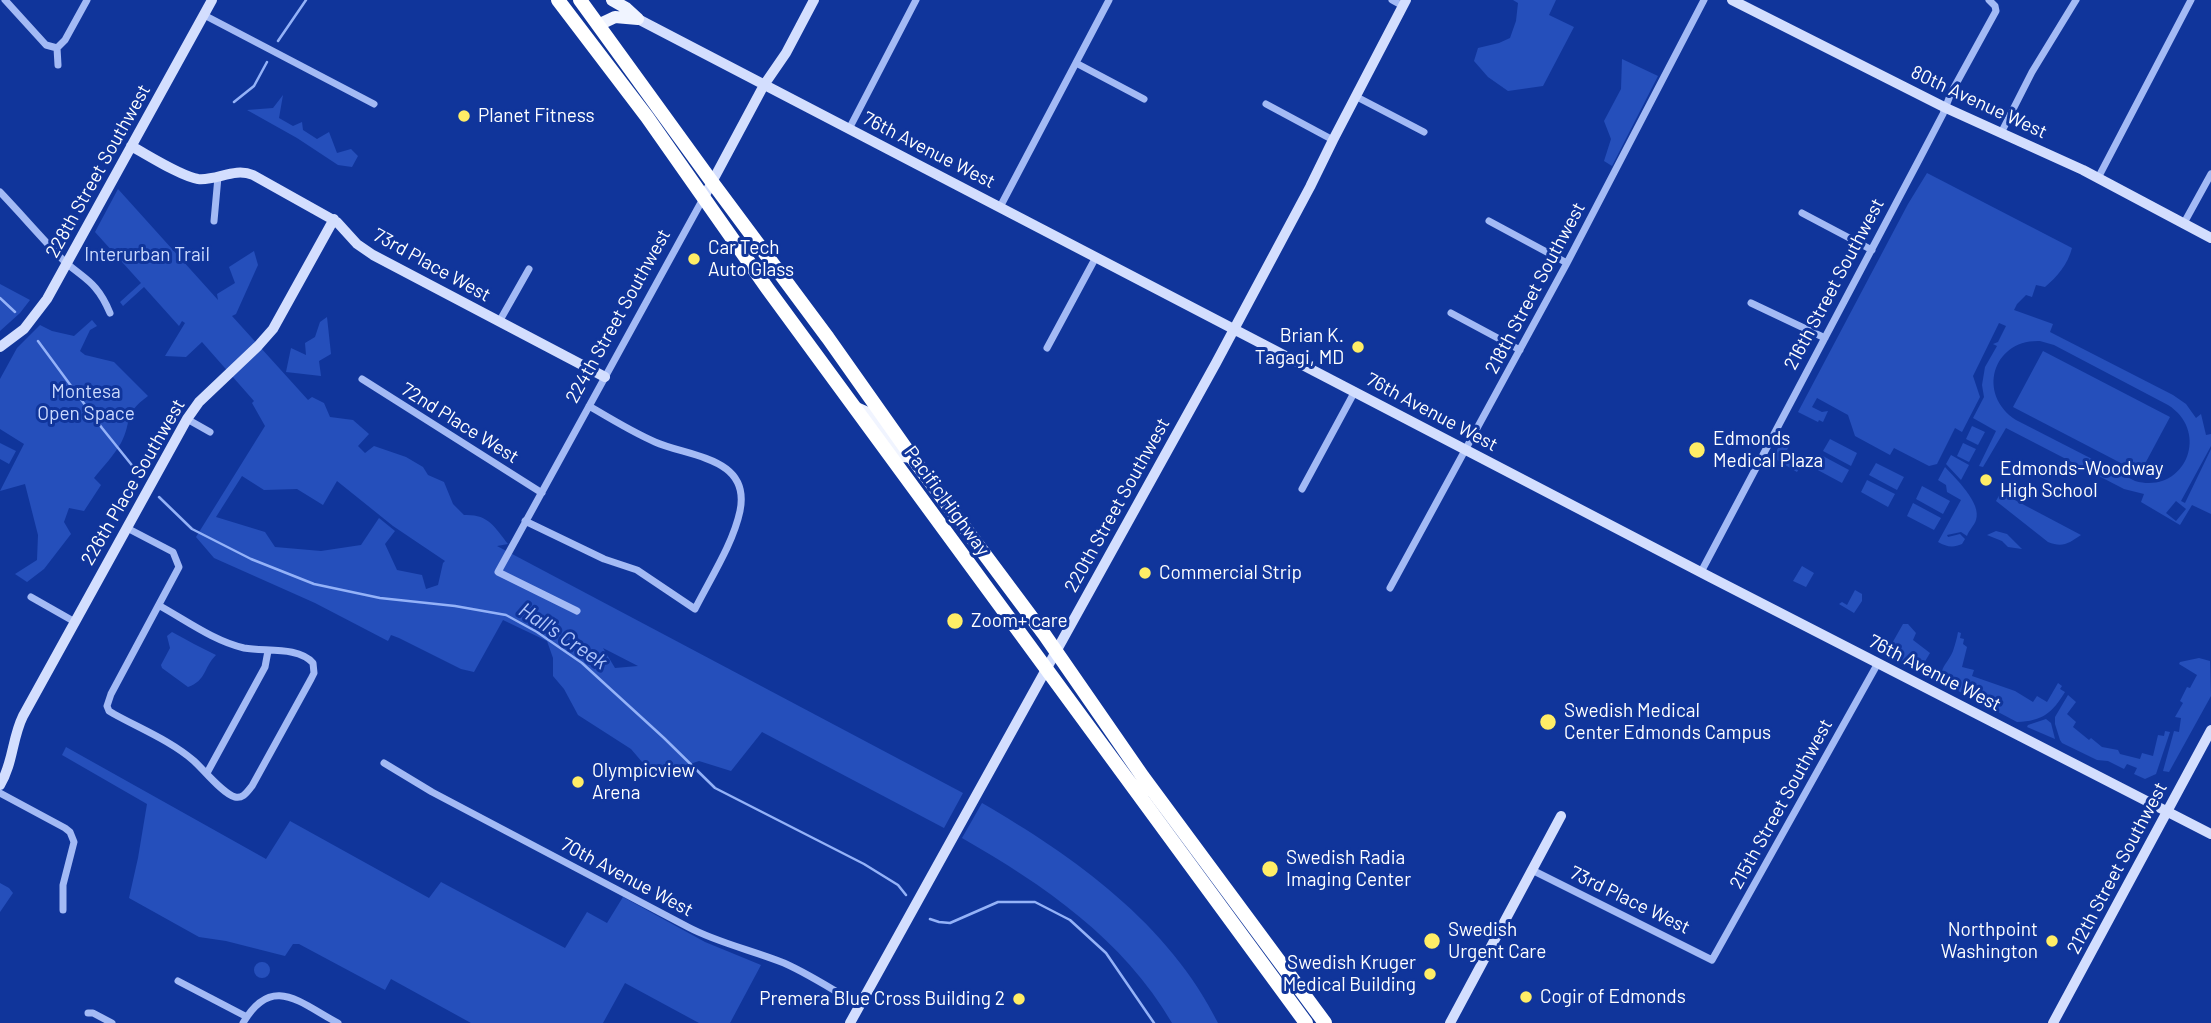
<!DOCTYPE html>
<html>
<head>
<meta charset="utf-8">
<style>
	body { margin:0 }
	canvas { display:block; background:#10359b }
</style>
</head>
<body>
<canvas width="2211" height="1023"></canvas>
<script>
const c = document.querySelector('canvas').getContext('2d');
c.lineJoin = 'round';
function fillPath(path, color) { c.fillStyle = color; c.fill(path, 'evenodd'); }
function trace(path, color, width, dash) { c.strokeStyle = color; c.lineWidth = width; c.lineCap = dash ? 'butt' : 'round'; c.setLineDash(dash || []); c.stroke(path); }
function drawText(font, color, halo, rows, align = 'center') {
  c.font = font + ' Barlow,sans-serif'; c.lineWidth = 6; c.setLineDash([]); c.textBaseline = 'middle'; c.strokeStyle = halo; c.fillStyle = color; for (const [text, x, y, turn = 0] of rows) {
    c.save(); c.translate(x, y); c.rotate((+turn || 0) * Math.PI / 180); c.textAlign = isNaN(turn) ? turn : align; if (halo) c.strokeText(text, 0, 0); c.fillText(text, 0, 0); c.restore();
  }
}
fillPath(new Path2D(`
	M1513 0H1556L1549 15 1574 27 1543 86 1508 91 1488 77 1474 61 1478 48 1499 43 1510 38 1516 21 1518 3Z
	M1622 59 1658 76 1612 166 1604 161 1611 139 1604 121 1621 89Z
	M283 95 279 118 293 126 302 122 303 130 317 139 329 132 337 153 351 149 358 156 352 167 338 165 297 138 247 110 273 108Z
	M1927 173 2072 248C2068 264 2057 277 2045 287L2036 285 2032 297 2026 295 2017 304 2014 310 2053 324 2050 332 2173 395 2186 404 2196 418 2201 414 2206 435 2211 434V446L2181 501 2185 503 2211 449V514L2192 505 2180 525 2141 502 2144 494 2124 489 2006 428 1983 467 1979 466 1996 431 1973 418 1984 397 1982 385 1985 367 1997 346 1993 344 1998 342 2006 326 1999 323 1973 376 1980 397 1962 432 1955 428 1937 464 1929 466 1894 448 1890 455 1855 436 1848 415 1817 398 1812 407 1822 412 1828 411 1823 422 1819 420 1818 422 1798 412 1908 204ZM2040 341 2054 345 2168 405C2211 432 2185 495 2135 481L2016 420C1976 394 1993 339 2040 341ZM2176 501 2186 509 2176 521 2166 513Z
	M118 189 218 300 217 294 235 283 229 267 254 251 258 265 236 314 232 316 308 400 312 397 324 403 330 417 353 420 369 434 358 446 365 453 374 446 406 457 423 467 428 475 444 482 453 504 464 515C488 514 494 526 508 544L497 546 963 793 944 828 762 732 731 771 699 761 654 776 631 749 578 715 564 689 553 676V658L547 641 503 620 474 672 461 669 399 638 391 635 388 641 315 603 214 558 196 537 265 426 252 403 254 401 202 342 186 357 165 356 185 323 182 321 179 326 144 287 123 306 120 302 141 283 95 232ZM242 476 264 490 297 489 323 505 337 481 393 526 445 561 443 563 438 585 426 589 422 575 397 570 385 544 395 531 379 518 361 545 321 551 275 547 265 532 216 517ZM603 648 638 666 615 668Z
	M0 284 30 300 20 313 0 331Z
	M327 317 331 354 319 361 321 376 286 372 291 348 306 355 305 343 315 337 320 322Z
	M92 320 97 326 90 330 80 351 85 355 114 362 148 396C122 415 133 420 121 443 114 455 103 467 94 478L101 485 84 511 69 508 64 522 71 534 44 569 27 582 15 574 37 560 38 535 25 484 0 491 24 444 0 429V379L17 348 40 325 52 331 74 336Z
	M2043 351 2170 417 2140 473 2013 407Z
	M1972 426 1985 432 1978 445 1966 439Z
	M1830 439 1857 453 1851 466 1823 451Z
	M1782 440 1790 444 1784 456 1801 465 1797 472 1777 460V450Z
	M0 443 16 451 9 464 0 459Z
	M1963 443 1976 449 1969 462 1957 456Z
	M1821 455 1849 470 1842 483 1814 468Z
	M1951 455 1969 465 1961 480 1946 464Z
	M1876 463 1904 477 1897 490 1869 475Z
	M1945 467C1955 478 1982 503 1976 520 1974 526 1969 530 1967 536L1961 532 1947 535 1948 537 1960 534 1965 539 1962 544C1953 548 1947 547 1938 542L1961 500 1947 492 1946 485 1938 480Z
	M1867 480 1895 494 1888 507 1861 492Z
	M1922 486 1950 501 1943 514 1916 499Z
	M2001 492 2011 498 2081 535C2069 543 2063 548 2048 542L1996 501Z
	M1913 503 1941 518 1934 530 1907 516Z
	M1996 531 2007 534 2022 549 2008 547 2002 541 1987 535Z
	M1802 566 1814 573 1806 587 1793 581Z
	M1855 590 1862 594V601L1854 613 1839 604 1842 602 1847 605Z
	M1903 624H1908L1916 633 1913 640 1930 653 1924 663 1918 667 1916 665H1907L1886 654Z
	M172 632C187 640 201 648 216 655 203 668 207 680 188 687L162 668 161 665 170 648 167 636Z
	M1958 632 1961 633 1960 638 1964 639 1963 644 1967 647 1962 667 1974 670 1972 676 2015 691 2033 702 2037 696 2047 702 2058 683 2062 686 2060 689 2065 692C2052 713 2043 721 2017 722L1945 684C1936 669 1948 664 1953 651 1955 645 1957 638 1958 632Z
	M2199 658 2210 661 2211 696 2169 772 2163 771 2174 731 2179 732 2181 718 2175 717 2183 703 2180 701 2187 687 2190 688 2197 675 2179 664 2180 662Z
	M2068 695 2076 702 2067 714 2076 722 2073 727 2089 740 2091 738 2102 747 2118 750 2120 754 2140 759 2142 753 2153 756 2158 735 2164 736 2165 731 2170 732 2156 774 2145 779 2134 774 2137 768 2127 764 2124 769 2108 761 2097 760 2062 743 2060 740 2055 724V717Z
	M2046 719 2051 723 2055 739 2027 727 2028 725Z
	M66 747 266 859 290 821 429 898 441 882 565 948 587 912 607 923 623 897 705 942 761 965 730 1023H699L625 983 603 1023H471L391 979 385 990 299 944H293L285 956 226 941 199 937 129 898 138 858 147 804 62 755Z
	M982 803C1075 857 1169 924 1218 1023H1172C1123 939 1044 885 962 838Z
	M0 883 9 888 13 893 0 912Z
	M254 970a8 8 0 1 1 16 0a8 8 0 1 1-16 0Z`), '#254fbb');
trace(new Path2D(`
	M278 41 306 0
	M234 102 254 86 267 62
	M0 298 15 312
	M38 341 102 428 139 474
	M159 497 192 529 251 559 314 584 380 598 455 606 506 615 537 632 582 663 664 738 715 788 864 864 898 885 906 895
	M930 919 939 922 950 923 998 902H1035L1070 920 1106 953 1154 1023`), '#94b2f8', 2.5);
trace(new Path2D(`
	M5 0 46 45 57 48
	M1392 0 1403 6
	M204 15 374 104
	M57 48 65 40 87 0
	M57 48 58 65
	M1076 63 1144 99
	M1355 96 1424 132
	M1266 104 1333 140
	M849 129 916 0
	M2001 133 2032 72 2076 0
	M2098 178 2191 0
	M0 192C20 213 39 235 60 257 82 279 96 279 110 313
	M1000 207 1109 0
	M1802 213 1872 250
	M214 221 218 177
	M1489 221 1567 263
	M2184 223 2211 174
	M1751 303 1825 338
	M1451 313 1520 350
	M499 322 529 269
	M1047 348 1096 257
	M362 379 542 493
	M187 419 210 432
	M1302 489 1355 391
	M525 521 604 559 637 570 695 609C710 579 733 544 740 511 751 457 689 457 655 442 632 432 611 419 589 406
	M127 528 173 552 179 567 111 694 107 706 109 711 114 714C141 729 171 741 194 761 203 769 223 794 235 797 243 799 247 792 252 786L311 679 314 673 313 663C298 646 265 652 244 648 214 641 187 621 160 606
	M1701 572 1920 158 1943 114 1951 93 1996 11 1995 6 1989 0
	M1390 588 1567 263 1704 0
	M31 597 75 622
	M577 611 498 572 704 197
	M384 763 432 792 688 927C718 943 752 950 784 963 811 975 835 991 860 1006
	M207 773 265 667 268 651
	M0 793 65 828 70 832 74 842 63 885V910
	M1532 870 1712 960 1878 663
	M178 981 247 1017
	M88 1013H93L112 1023
	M243 1023C272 973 300 1003 338 1023`), '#a3baf5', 7);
trace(new Path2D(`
	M1732 0 1946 108 2083 170 2211 238
	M638 19 1710 577 2211 834
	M131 146C148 155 180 176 198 179 217 181 234 167 253 175L337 222 357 244 373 255 605 377
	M704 197 764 85 786 53 814 0
	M0 347 24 329 47 299 212 0
	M0 785C13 764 12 738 23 716L187 419 199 402 258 346 273 329 334 219
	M850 1023 1216 363 1310 187 1333 140 1406 0
	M1450 1023 1561 816
	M2053 1023 2211 730`), '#d3defe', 10);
trace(new Path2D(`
	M612 0 626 8 638 19
	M598 25 615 17 638 19
	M854 407 870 414 903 456 912 457`), '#f0f4ff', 12);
trace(new Path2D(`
	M558 0 647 117 767 288 1306 1023
	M580 0 712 182 828 338 912 457 1044 634 1143 777 1325 1023`), '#fff', 14);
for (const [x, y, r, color] of [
	[464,116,7,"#ffed66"],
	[694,259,7,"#ffed66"],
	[1358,347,7,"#ffed66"],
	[1697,450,9,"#ffed66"],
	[1986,480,7,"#ffed66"],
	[1145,573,7,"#ffed66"],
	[955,621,9,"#ffed66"],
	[1548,722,9,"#ffed66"],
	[578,782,7,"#ffed66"],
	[1270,869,9,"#ffed66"],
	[1432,941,9,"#ffed66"],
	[2052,941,7,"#ffed66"],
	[1430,974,7,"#ffed66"],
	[1526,997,7,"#ffed66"],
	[1019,999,7,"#ffed66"]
]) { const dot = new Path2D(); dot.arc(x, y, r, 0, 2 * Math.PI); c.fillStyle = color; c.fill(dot); trace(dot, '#10359b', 2.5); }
drawText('19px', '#fff', '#10359b', [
	["80th Avenue West",1979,102,25],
	["76th Avenue West",929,150,27],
	["228th Street Southwest",98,171,-61],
	["73rd Place West",432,265,29],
	["216th Street Southwest",1834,284,-62],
	["218th Street Southwest",1535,288,-62],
	["224th Street Southwest",618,316,-61],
	["76th Avenue West",1432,412,28],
	["72nd Place West",460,423,32],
	["226th Place Southwest",133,482,-60],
	["Pacific Highway",947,501,54],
	["220th Street Southwest",1117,505,-61],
	["76th Avenue West",1935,673,27],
	["215th Street Southwest",1781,804,-61],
	["212th Street Southwest",2117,868,-62],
	["70th Avenue West",627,877,28],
	["73rd Place West",1630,900,26]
]);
drawText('19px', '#fff', '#10359b', [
	["Planet Fitness",478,116],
	["Car Tech",708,248],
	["Auto Glass",708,270],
	["Brian K.",1344,336,"right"],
	["Tagagi, MD",1344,358,"right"],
	["Edmonds",1713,439],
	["Medical Plaza",1713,461],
	["Edmonds-Woodway",2000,469],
	["High School",2000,491],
	["Commercial Strip",1159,573],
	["Zoom+ care",971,621],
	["Swedish Medical",1564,711],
	["Center Edmonds Campus",1564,733],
	["Olympicview",592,771],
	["Arena",592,793],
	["Swedish Radia",1286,858],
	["Imaging Center",1286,880],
	["Swedish",1448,930],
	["Urgent Care",1448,952],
	["Northpoint",2038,930,"right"],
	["Washington",2038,952,"right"],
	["Swedish Kruger",1416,963,"right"],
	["Medical Building",1416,985,"right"],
	["Cogir of Edmonds",1540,997],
	["Premera Blue Cross Building 2",1005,999,"right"]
], 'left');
drawText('19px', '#cbdafe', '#10359b', [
	["Interurban Trail",147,255],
	["Montesa",86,392],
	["Open Space",86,414]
]);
drawText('italic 21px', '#afc5fb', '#10359b', [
	["Hall's Creek",563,636,34]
]);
</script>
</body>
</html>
